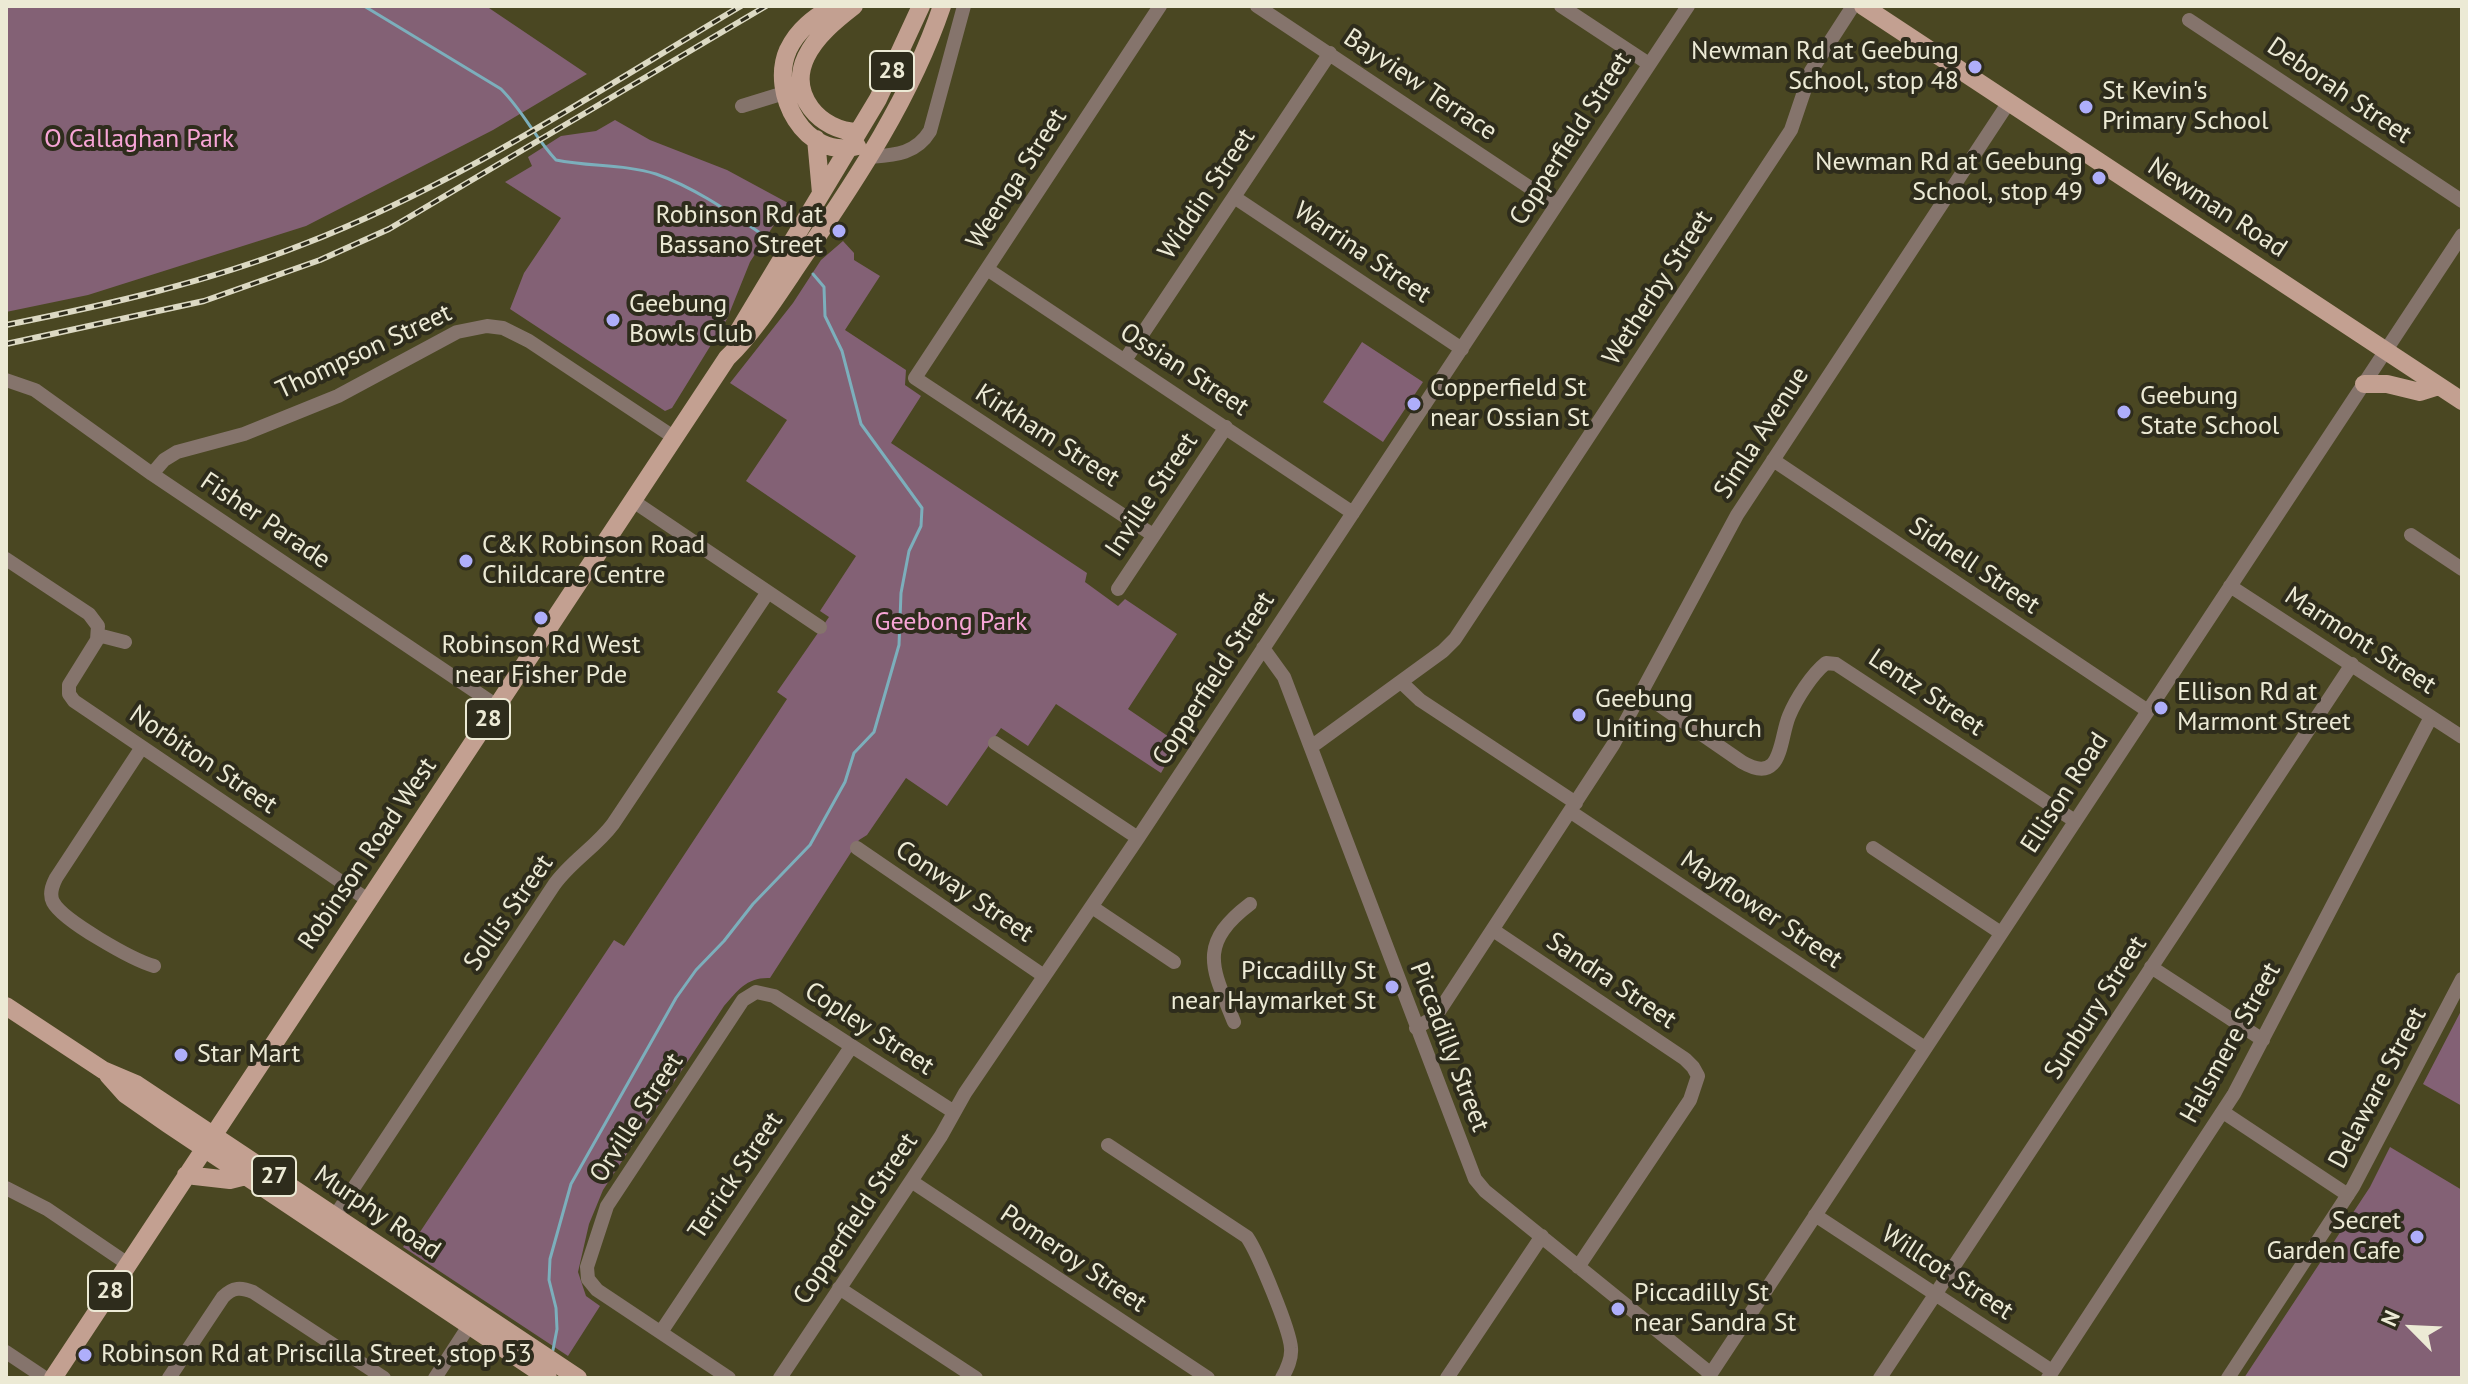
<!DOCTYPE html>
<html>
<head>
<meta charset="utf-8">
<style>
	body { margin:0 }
	#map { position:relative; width:2468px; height:1384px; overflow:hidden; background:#4a4722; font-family:"PT Sans",sans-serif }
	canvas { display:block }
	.frame { position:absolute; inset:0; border:8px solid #ecead5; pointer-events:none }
	.north { position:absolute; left:2372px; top:1288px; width:80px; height:80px; -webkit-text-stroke:6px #2e2c1c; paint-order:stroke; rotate:294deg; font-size:22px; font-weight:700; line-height:32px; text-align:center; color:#ecead5 }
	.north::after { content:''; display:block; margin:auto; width:28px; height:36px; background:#ecead5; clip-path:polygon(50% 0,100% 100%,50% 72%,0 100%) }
</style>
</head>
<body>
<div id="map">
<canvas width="2468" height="1384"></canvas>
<div class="frame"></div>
<div class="north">N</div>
</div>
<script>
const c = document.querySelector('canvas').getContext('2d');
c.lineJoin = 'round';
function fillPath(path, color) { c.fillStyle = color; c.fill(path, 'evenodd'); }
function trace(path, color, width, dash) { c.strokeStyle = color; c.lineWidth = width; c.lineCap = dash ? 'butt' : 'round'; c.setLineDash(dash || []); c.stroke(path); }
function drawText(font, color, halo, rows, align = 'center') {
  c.font = font + ' "PT Sans",sans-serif'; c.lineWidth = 8; c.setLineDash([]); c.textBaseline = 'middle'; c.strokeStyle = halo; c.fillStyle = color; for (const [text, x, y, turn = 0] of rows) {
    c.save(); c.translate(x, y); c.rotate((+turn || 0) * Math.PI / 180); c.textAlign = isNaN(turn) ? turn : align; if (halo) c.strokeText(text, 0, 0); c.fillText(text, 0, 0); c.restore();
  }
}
fillPath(new Path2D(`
	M6 6H486L587 74 493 130 306 226 88 295 6 312Z
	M615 120 650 140 727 170 788 203 750 262 727 319 672 408 665 411 510 309 524 273 561 218 505 182 532 166 528 157 561 136 596 131Z
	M843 241 854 253V260L880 276 845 330 906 370 905 385 921 396 891 443 1087 573 1085 582 1118 606 1125 599 1177 634 1128 709 1178 743 1161 773 1056 704 1028 746 1001 728 947 806 906 778 867 835 859 840 770 978C747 977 738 990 724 1006L603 1190 589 1224 578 1272 586 1296 600 1306 568 1356 403 1247 407 1241 412 1244 614 940 624 946 787 699 777 692 829 617 820 611 856 556 746 481 787 420 730 383 793 303 821 260Z
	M1362 342 1423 382 1383 442 1323 402Z
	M2462 1009V1106L2423 1084Z
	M2390 1147 2462 1190V1378H2244L2370 1187Z`), '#836175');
trace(new Path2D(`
	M364 6 501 89C524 112 535 138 556 160 589 167 624 164 656 174 696 188 732 214 766 237
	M553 1350 557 1329 556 1308 549 1280 550 1259 571 1184 676 998 696 970 724 941 753 904 810 845 845 782 854 753 874 732 899 645 901 593 909 551 921 526 922 508 861 424 842 351 825 316 824 287 813 274`), '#7cafbc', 3);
trace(new Path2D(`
	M1257 6 1556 205
	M1561 6 1649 64
	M2189 20 2462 201
	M742 106 794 90
	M870 157C895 155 916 154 930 131L964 6
	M1234 197 1462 349
	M987 269 1353 513
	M1125 360 1330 53
	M6 380 35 390 152 474 497 706
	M1773 460 2148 711
	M152 474 164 460 177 452 244 434 338 396 457 332 487 326 503 328 529 341 675 438
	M633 501 820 627
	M1153 535 915 378 1160 6
	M2411 535 2462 569
	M6 559 89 614 98 626 97 640 69 685V694L74 701 368 900
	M2230 586 2462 737
	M1118 589 1226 427
	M98 635 125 642
	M1263 648 1284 677 1475 1179 1485 1191 1711 1374
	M1401 682 1420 700 1576 803
	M1642 693 1742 762C1783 786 1779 740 1789 716 1796 699 1812 674 1826 663L1836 664 2075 821
	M995 743 1138 838
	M142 747 56 878C52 886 49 894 53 902 63 921 133 960 154 966
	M1311 747 1443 651 1455 639 1791 130 1811 71 1853 6
	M1571 812 1925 1048
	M857 848 1044 976
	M1873 848 2001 933
	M1092 907 1174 962
	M1493 930 1685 1059 1693 1067 1698 1076 1690 1100 1578 1267
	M2151 967 2263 1040
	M1234 1022C1213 969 1196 945 1250 904
	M1416 1028 1436 1016 1613 745 1737 515 2009 102
	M2223 1112 2348 1195
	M1108 1145 1247 1237C1258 1253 1290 1330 1291 1348 1292 1359 1287 1369 1282 1378
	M911 1181 1208 1378
	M6 1188 47 1209 128 1264
	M1815 1215 2052 1371
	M329 1225 554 885C571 861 596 847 613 824L768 592
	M839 1288 976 1378
	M661 1332 851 1047
	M6 1352 45 1378
	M169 1378 223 1297C233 1287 241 1287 253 1292L384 1378
	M435 1378 474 1318
	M729 1378 597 1290 588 1279 587 1267 607 1206 743 1000 756 992 774 996 954 1112
	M780 1378 941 1136 965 1093 1138 838 1688 6
	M1447 1378 1542 1236
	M1708 1378 2462 235
	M1880 1378 2352 664
	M2048 1378 2234 1094 2431 717
	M2228 1378 2353 1187 2462 979`), '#85746c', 14);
trace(new Path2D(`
	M833 6C814 18 798 29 788 50 769 93 805 161 857 146
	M854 6C836 20 816 36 806 57 788 95 820 131 858 132
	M1863 6 2462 401
	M816 139 821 193
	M735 337 878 99 921 6
	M2364 384H2387L2420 392 2439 386
	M6 1006 103 1070 136 1084 578 1378
	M108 1075 125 1094 168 1124 548 1378
	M186 1175 230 1180 246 1176
	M53 1378 727 358C757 329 780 291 804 256 858 177 911 97 942 6`), '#c3a091', 18);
const rail = new Path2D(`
	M6 325C107 305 208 282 304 244 459 184 599 90 741 6
	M6 344 204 301 320 260 389 229 766 6`);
trace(rail, '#dcd9c3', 6);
trace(rail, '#2e2c1c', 3, [9]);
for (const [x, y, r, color] of [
	[1975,67,8,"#aeaefa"],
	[2086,107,8,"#aeaefa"],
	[2099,178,8,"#aeaefa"],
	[839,231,8,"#aeaefa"],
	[613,320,8,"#aeaefa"],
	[1414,404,8,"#aeaefa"],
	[2124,412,8,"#aeaefa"],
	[466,561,8,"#aeaefa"],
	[541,618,8,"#aeaefa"],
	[2161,708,8,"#aeaefa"],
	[1579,715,8,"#aeaefa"],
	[1392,987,8,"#aeaefa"],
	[181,1055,8,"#aeaefa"],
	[2417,1237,8,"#aeaefa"],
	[1618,1309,8,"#aeaefa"],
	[85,1355,8,"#aeaefa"]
]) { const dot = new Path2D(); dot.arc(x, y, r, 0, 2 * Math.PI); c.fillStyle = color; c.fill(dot); trace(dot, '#2e2c1c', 3); }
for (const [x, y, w] of [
	[892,71,44],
	[488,719,44],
	[274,1176,44],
	[110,1291,44]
]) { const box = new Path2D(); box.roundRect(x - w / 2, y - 20, w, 40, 6); c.fillStyle = '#2e2c1c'; c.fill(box); trace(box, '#ecead5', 2); }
drawText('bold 24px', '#ecead5', null, [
	["28",892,71],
	["28",488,719],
	["27",274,1176],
	["28",110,1291]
]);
drawText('26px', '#ecead5', '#2e2c1c', [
	["Newman Rd at Geebung",1959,52,"right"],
	["School, stop 48",1959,82,"right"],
	["St Kevin's",2102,92],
	["Primary School",2102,122],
	["Newman Rd at Geebung",2083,163,"right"],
	["School, stop 49",2083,193,"right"],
	["Robinson Rd at",823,216,"right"],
	["Bassano Street",823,246,"right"],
	["Geebung",629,305],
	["Bowls Club",629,335],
	["Copperfield St",1430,389],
	["near Ossian St",1430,419],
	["Geebung",2140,397],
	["State School",2140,427],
	["C&K Robinson Road",482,546],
	["Childcare Centre",482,576],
	["Robinson Rd West",541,646,"center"],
	["near Fisher Pde",541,676,"center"],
	["Ellison Rd at",2177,693],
	["Marmont Street",2177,723],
	["Geebung",1595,700],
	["Uniting Church",1595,730],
	["Piccadilly St",1376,972,"right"],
	["near Haymarket St",1376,1002,"right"],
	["Star Mart",197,1055],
	["Secret",2401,1222,"right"],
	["Garden Cafe",2401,1252,"right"],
	["Piccadilly St",1634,1294],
	["near Sandra St",1634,1324],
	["Robinson Rd at Priscilla Street, stop 53",101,1355]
], 'left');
drawText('26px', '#ecead5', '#2e2c1c', [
	["Bayview Terrace",1420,85,34],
	["Deborah Street",2339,91,34],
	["Copperfield Street",1571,139,-57],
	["Weenga Street",1017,179,-57],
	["Widdin Street",1207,194,-56],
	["Newman Road",2217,208,33],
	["Warrina Street",1362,253,34],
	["Wetherby Street",1658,288,-57],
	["Thompson Street",364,352,-25],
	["Ossian Street",1184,370,33],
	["Simla Avenue",1762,433,-57],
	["Kirkham Street",1047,436,33],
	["Inville Street",1152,495,-56],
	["Fisher Parade",265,521,34],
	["Sidnell Street",1974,566,34],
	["Marmont Street",2360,641,33],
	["Copperfield Street",1214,679,-57],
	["Lentz Street",1926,693,34],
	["Norbiton Street",203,760,34],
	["Ellison Road",2065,793,-57],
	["Robinson Road West",368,854,-56],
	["Conway Street",964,892,34],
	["Mayflower Street",1761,910,34],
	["Sollis Street",509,913,-55],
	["Sandra Street",1611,981,34],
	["Sunbury Street",2096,1008,-57],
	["Copley Street",869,1029,33],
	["Halsmere Street",2231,1043,-61],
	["Piccadilly Street",1449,1047,69],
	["Delaware Street",2378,1088,-62],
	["Orville Street",637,1118,-57],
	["Terrick Street",736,1176,-56],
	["Murphy Road",377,1213,34],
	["Copperfield Street",856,1219,-56],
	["Pomeroy Street",1073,1259,34],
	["Willcot Street",1947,1273,33]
]);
drawText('26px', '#f7a5d6', '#2e2c1c', [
	["O Callaghan Park",139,140],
	["Geebong Park",951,623]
]);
</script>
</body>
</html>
